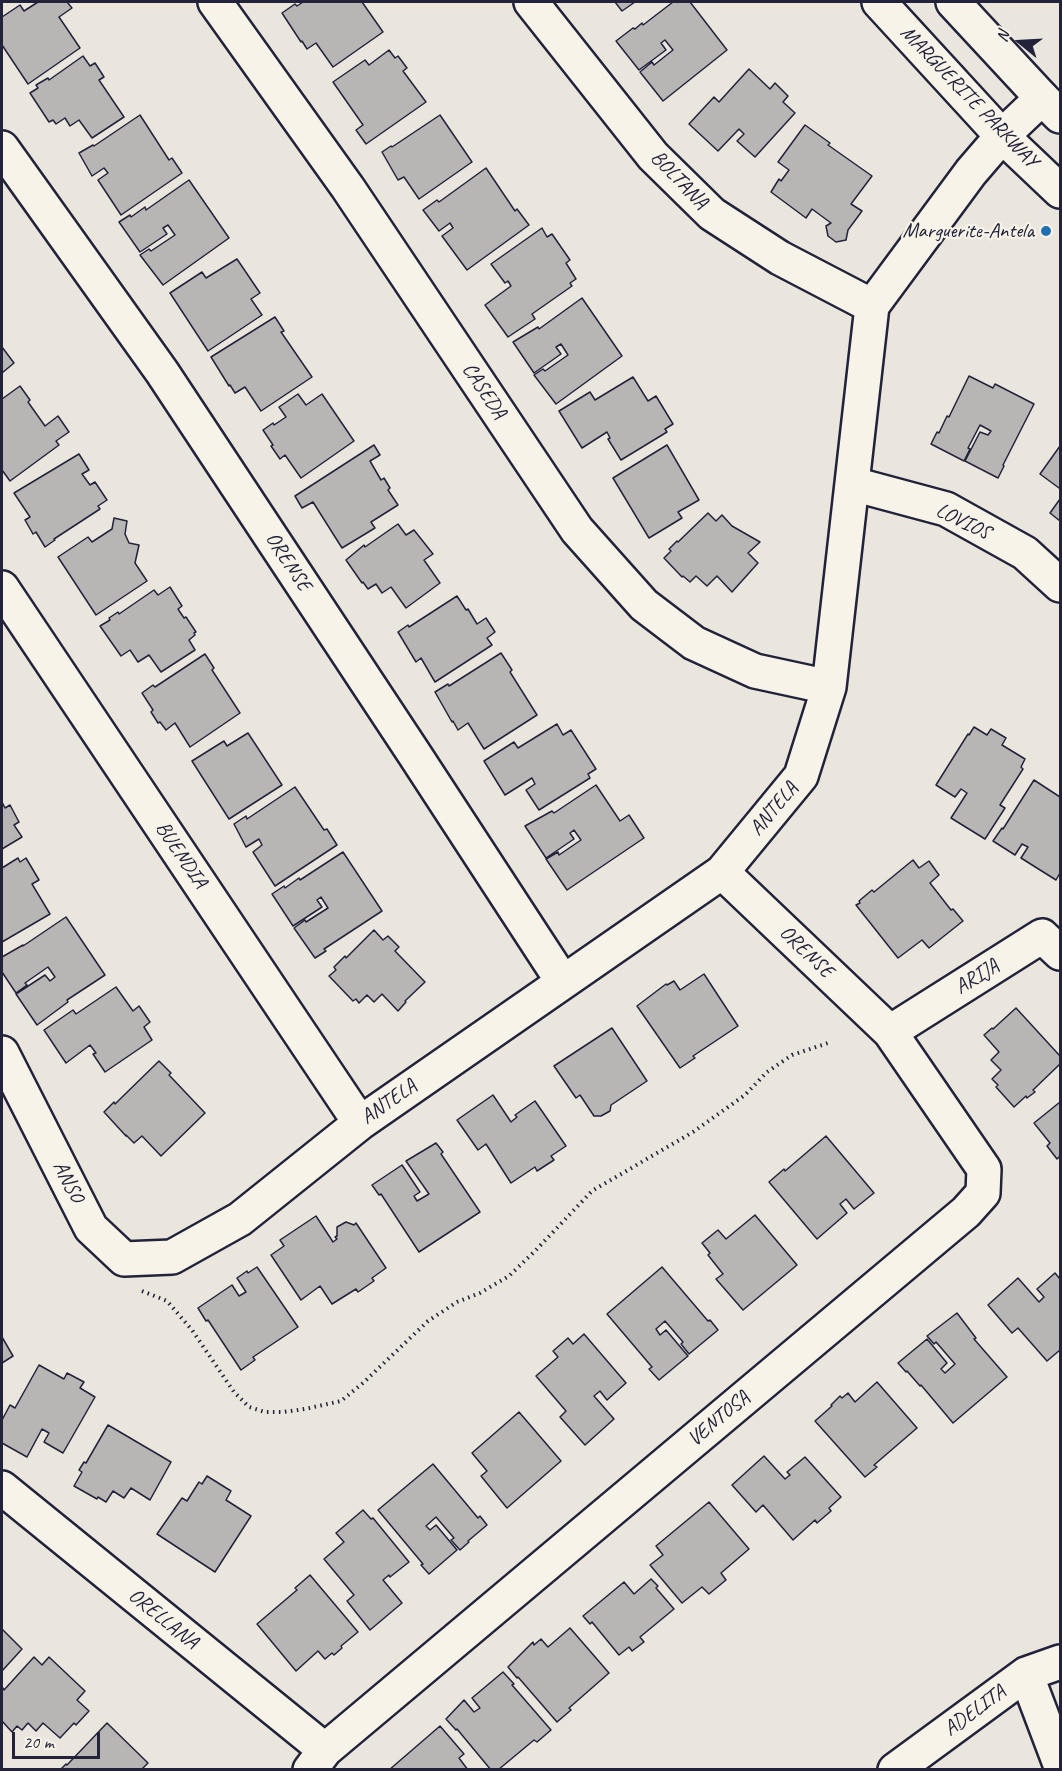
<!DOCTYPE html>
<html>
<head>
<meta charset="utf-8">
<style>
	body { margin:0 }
	#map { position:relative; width:1062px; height:1771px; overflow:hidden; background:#eae6de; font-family:Caveat,sans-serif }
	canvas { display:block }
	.frame { position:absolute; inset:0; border:3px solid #22223b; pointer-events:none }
	.north { position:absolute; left:990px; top:12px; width:60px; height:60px; -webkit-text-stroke:4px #f7f3e8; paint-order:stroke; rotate:288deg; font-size:16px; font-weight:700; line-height:24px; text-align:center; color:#22223b }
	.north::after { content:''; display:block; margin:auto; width:21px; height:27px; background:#22223b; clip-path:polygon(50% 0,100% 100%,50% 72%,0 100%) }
	.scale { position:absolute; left:12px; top:1732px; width:88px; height:27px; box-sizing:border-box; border:3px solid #22223b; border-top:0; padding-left:8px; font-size:18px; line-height:21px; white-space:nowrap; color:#22223b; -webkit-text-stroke:4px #f7f3e8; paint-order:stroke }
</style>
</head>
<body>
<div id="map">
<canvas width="1062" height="1771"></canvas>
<div class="frame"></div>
<div class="north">N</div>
<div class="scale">20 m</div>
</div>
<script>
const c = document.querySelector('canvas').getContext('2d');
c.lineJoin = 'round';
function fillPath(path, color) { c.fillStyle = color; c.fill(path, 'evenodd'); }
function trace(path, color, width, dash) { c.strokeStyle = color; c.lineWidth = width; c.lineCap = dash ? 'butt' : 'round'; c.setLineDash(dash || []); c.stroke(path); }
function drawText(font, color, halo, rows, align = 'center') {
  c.font = font + ' Caveat,sans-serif'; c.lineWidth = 4.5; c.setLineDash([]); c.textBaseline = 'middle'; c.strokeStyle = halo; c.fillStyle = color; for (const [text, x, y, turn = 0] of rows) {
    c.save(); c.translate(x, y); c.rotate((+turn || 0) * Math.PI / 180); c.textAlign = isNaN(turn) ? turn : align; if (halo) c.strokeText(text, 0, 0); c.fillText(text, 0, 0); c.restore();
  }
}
const building = new Path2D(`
	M38 2H67L72 8 59 17 80 48 28 84 2 45V17L20 5 24 11Z
	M303 2H362L383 32 333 67 316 43 307 49 302 41 301 42 282 13 295 4 297 6Z
	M615 2H635L622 11Z
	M673 2H690L727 50 663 101 640 72 652 62 654 65 673 50 665 40 661 43 666 50 639 70 616 41 633 28 635 29 642 23 643 25Z
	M389 50 395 58 398 56 407 68 403 71 426 102 366 144 356 130 363 125 333 82 365 60 369 65Z
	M83 56 90 66 95 63 104 77 99 80 124 117 92 138 79 120 70 126 65 118 56 124 53 120 49 122 30 93 38 88 36 85 48 78 49 80Z
	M749 69 770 89 775 83 788 96 783 102 795 113 755 157 737 141 744 134 739 129 718 151 689 124 714 97 719 102Z
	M140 115 169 160 172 158 182 173 121 215 98 180 108 173 104 168 92 176 79 153 93 145 94 146Z
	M440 115 472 162 419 199 404 177 398 180 382 152 391 146 392 147Z
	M805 125 830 143 828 145 872 176 851 204 862 211 848 230 846 240 836 242 828 236 826 226 831 223 812 209 806 218 771 192 779 179 781 181 789 170 778 162Z
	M486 168 515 211 517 209 529 225 467 270 442 236 453 228 450 223 439 231 423 210 437 200 439 202Z
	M189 180 229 238 163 285 140 255 149 249 151 251 175 235 168 225 163 228 167 234 140 252 119 222 130 215 131 217 145 207 146 210Z
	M542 228 547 237 552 234 570 260 566 263 576 279 570 283 572 286 532 314 535 319 508 337 485 305 511 286 508 281 505 283 491 264Z
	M237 259 260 293 251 299 262 315 208 351 170 293 202 272 206 278Z
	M582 298 622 356 556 404 534 375 543 369 545 371 568 355 561 344 556 347 561 354 534 373 513 342 538 327 539 329Z
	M275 317 284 331 281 332 312 377 261 411 245 387 235 393 230 385 229 386 211 357Z
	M2 347 14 363 2 373Z
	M969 376 993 388 995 384 1034 404 1003 465 1004 466 998 478 965 461 980 432 988 435 991 431 980 425 968 448 970 449 964 461 931 444 937 432 939 433 947 416 949 417Z
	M633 377 648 401 656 396 673 424 665 429 667 432 621 460 608 439 610 438 607 432 582 448 559 411 590 392 595 400Z
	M20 386 30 400 28 402 45 426 58 416 69 432 56 441 59 445 10 481 2 470V399Z
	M298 394 306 405 322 394 354 441 301 478 285 455 280 459 271 446 273 445 263 430 273 423 274 425 286 417 279 407Z
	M374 445 380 455 370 461 381 480 384 478 390 488 388 490 398 505 371 522 375 528 342 548 313 502 302 508 295 496Z
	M667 445 699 500 678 512 682 518 649 538 613 478Z
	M1060 446V486L1059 488 1040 474Z
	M79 454 89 470 82 474 90 485 95 482 107 500 98 506 100 509 54 539 55 540 45 547 36 532 33 534 25 520 30 517 14 493Z
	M1060 499V521L1050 513Z
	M708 513 716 521 722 515 732 526 760 542 748 553 758 563 732 592 717 576 707 586 696 576 690 582 683 576 682 577 664 558 671 551 669 549 677 541 678 542Z
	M114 518 127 521 125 534 129 543 139 545 135 563 147 581 96 615 58 557 88 537 92 542 112 529Z
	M398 524 406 535 414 530 433 554 424 560 440 583 406 608 391 587 382 593 376 584 368 589 363 582 362 583 346 560 364 545 365 547Z
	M170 587 182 606 178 609 184 618 186 617 196 632 194 633 195 635 189 640 195 650 161 672 149 655 138 662 130 650 121 656 100 626 110 620 109 618 118 612 119 614 154 590 158 595Z
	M457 596 466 610 468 609 477 624 486 618 495 632 487 638 492 645 435 682 421 658 416 662 398 632 408 625 409 627Z
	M501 653 512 670 510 672 537 715 484 749 468 723 458 730 453 721 452 722 435 692 448 684 449 686Z
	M205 654 214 668 212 670 240 713 190 747 175 723 166 730 160 722 158 723 151 712 153 710 142 693 153 685 155 687Z
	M557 724 563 735 571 730 596 769 588 774 590 778 539 810 526 790 535 784 532 778 505 795 484 761 514 742 518 748Z
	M974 727 987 735 991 729 1006 738 1002 745 1025 759 1021 767 1023 769 1000 805 1005 808 985 839 951 818 967 793 961 789 955 797 936 785 968 734 969 735Z
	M248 733 282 785 229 819 192 761 224 741 227 746Z
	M1034 780 1060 797V873L1056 880 1021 858 1028 847 1022 844 1015 855 993 841 1002 828 1003 829Z
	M596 785 620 821 629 815 644 838 567 890 546 859 558 852 559 855 581 840 574 830 570 833 574 839 546 858 525 826 552 811 554 813Z
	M295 787 324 830 327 829 337 845 275 886 253 852 262 845 259 839 246 847 234 824 246 816 247 819Z
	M2 802 5 808 10 805 19 822 14 825 22 837 2 849Z
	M343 852 382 911 324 949 326 951 315 958 294 928 305 920 306 922 328 908 321 897 317 900 322 907 293 926 272 894 284 886 285 888 299 878 300 880Z
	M18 858 20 862 26 858 39 880 32 884 50 914 2 942V868Z
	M913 860 919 868 929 861 939 875 930 883 951 910 953 909 963 921 929 948 922 940 898 958 856 905 860 903 859 901 872 890 874 892Z
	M66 917 105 975 67 1000 68 1002 37 1025 16 994 45 975 50 981 55 977 48 967 25 983 27 985 16 993 2 972V957L23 945V946Z
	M374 930 383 940 388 936 399 947 395 951 425 982 405 1001 406 1002 398 1011 382 994 374 1002 367 995 359 1003 356 999 353 1001 329 976 336 970 334 967 345 956 346 958Z
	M704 974 738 1026 693 1056 695 1058 680 1068 637 1006 666 984 667 985 674 981 680 990Z
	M116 987 133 1011 139 1006 150 1022 144 1027 152 1040 105 1072 93 1054 96 1053 90 1045 66 1063 44 1030 73 1010 76 1014Z
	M1016 1008 1060 1056V1064L1033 1090 1035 1092 1027 1098 1026 1096 1014 1107 996 1087 998 1085 992 1079 1001 1070 991 1060 999 1052 984 1035 992 1028 993 1029Z
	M612 1028 647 1081 611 1105 610 1111 601 1116H594L580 1095 576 1098 554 1066Z
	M159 1061 171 1073 169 1075 205 1113 161 1156 142 1136 134 1143 126 1135V1136L104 1112 114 1102 115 1104Z
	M493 1095 511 1122 517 1117 515 1115 535 1101 566 1146 551 1156 554 1160 537 1171 535 1167 511 1183 486 1144 478 1150 457 1120Z
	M1060 1102V1159L1059 1157 1057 1159 1047 1146 1050 1143 1034 1123Z
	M826 1136 874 1193 854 1209 846 1199 840 1204 847 1213 817 1239 769 1182 784 1169 785 1171Z
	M436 1143 443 1152 441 1154 480 1212 419 1252 381 1194 379 1195 372 1185 402 1165 420 1192 414 1196 417 1201 429 1194 406 1161Z
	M755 1215 797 1265 743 1310 716 1279 723 1274 708 1255 710 1253 702 1243 718 1230 726 1239Z
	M316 1216 333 1242 337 1239 335 1237 337 1236V1227L346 1222 354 1225 356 1223 386 1268 372 1278 374 1281 358 1292 356 1289 332 1304 320 1286 301 1300 271 1255 284 1246 280 1240Z
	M257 1267 298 1327 253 1357 255 1360 241 1370 208 1320 206 1321 198 1308 232 1285 239 1296 246 1292 237 1278 247 1271 248 1273Z
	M662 1267 708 1321 710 1320 718 1330 689 1354 681 1344 683 1342 665 1321 656 1329 660 1335 666 1330 688 1356 659 1380 649 1369 652 1367 607 1314Z
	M1055 1273 1060 1279V1350L1047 1361 1018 1328 1012 1333 988 1305 1018 1278 1039 1302 1044 1297 1037 1289Z
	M957 1313 976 1338 974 1339 1007 1377 953 1423 921 1385 920 1386 907 1371 906 1372 898 1363 927 1339 947 1363 941 1369 945 1373 955 1364 936 1342 934 1344 927 1336Z
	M584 1334 626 1383 607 1400 600 1391 594 1396 614 1419 585 1445 560 1417 566 1411 536 1376 558 1357 553 1351 568 1338 573 1344Z
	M2 1337 13 1356 2 1363Z
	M39 1365 64 1379 67 1373 84 1382 80 1388 95 1397 63 1453 44 1442 49 1433 42 1429 27 1457 2 1443V1420L10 1405 15 1408Z
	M877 1382 917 1428 874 1465 877 1467 865 1477 815 1421 832 1406 831 1405 840 1396 842 1398 848 1393 855 1402Z
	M519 1412 561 1461 507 1508 481 1476 487 1471 472 1453Z
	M108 1425 171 1462 150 1500 131 1488 124 1498 113 1491 106 1502 98 1497 97 1499 74 1486 82 1472 79 1470 84 1462 86 1463Z
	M764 1456 785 1479 790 1475 787 1472 805 1457 841 1497 829 1508 831 1511 817 1523 815 1520 793 1540 763 1505 756 1512 732 1485Z
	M433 1464 478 1518 480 1516 487 1525 468 1541 469 1542 460 1550 451 1540 454 1538 436 1517 426 1526 430 1530 436 1525 457 1550 429 1574 421 1565 423 1564 378 1510Z
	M207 1476 231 1491 226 1500 251 1516 215 1572 157 1534 182 1498 187 1501 199 1482 202 1484Z
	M709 1502 749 1549 721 1573 726 1580 709 1594 702 1587 682 1603 650 1565 663 1555 656 1546Z
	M363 1510 371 1519 373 1518 409 1562 390 1577 389 1575 383 1580 402 1603 370 1630 347 1601 354 1595 324 1559 344 1542 336 1533Z
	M310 1575 358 1632 341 1646 342 1648 334 1655 332 1653 325 1659 318 1651 296 1671 257 1624 297 1590 295 1588Z
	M651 1579 658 1586 656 1588 674 1609 640 1637 644 1642 632 1651 629 1647 619 1655 592 1622 590 1624 583 1616 624 1582 634 1594Z
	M570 1628 609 1673 569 1708 571 1710 557 1722 518 1677 517 1678 508 1667 533 1642 534 1645 541 1639 548 1647Z
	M2 1629 22 1649 2 1671Z
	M34 1657 42 1665 49 1657 85 1691 77 1700 89 1711 76 1725 74 1723 60 1738 43 1723 36 1731 28 1723 22 1730 17 1726 12 1732 2 1721V1690L3 1688 4 1690Z
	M503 1672 514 1684 512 1685 551 1730 537 1742 534 1740 498 1770H491L457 1729 456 1730 446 1719 464 1700 474 1712 480 1708 472 1698Z
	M107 1723 148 1763 141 1770H60L66 1764 67 1765Z
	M440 1726 464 1754 459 1758 468 1770H389Z`);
fillPath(building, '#b8b6b5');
trace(building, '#22223b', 1.5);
const minor = new Path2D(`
	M215 2 348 188 577 530 644 605 694 643 755 671 829 687
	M531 2 653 156 712 214 780 258 872 306
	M2 148 162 372 415 755 563 982
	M853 484 946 509 1025 553 1060 585
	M2 588 360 1123
	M890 1032 1042 936 1060 953
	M2 1053 91 1228 124 1259 172 1257 240 1219 360 1123 722 872 801 776 829 687 872 306 971 172 1002 136 1042 98
	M2 1488 325 1750
	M1026 1674 1060 1764
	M310 1770 325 1750 966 1212 983 1193 984 1169 890 1032 722 872
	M895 1770 1026 1674 1060 1662`);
const primary = new Path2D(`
	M879 2 1002 136 1060 191
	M953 2 1042 98 1060 116`);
trace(minor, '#22223b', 38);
trace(primary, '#22223b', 38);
trace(new Path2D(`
	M142 1291 167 1301 192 1330 234 1392 249 1407 265 1412H283L305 1409 341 1401 363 1383 428 1321 457 1302 480 1293 509 1276 536 1250 592 1191 693 1132 745 1095 767 1072 792 1055 828 1043`), '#22223b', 4, [1.5, 4.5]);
trace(minor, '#f7f3e8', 33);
trace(primary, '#f7f3e8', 33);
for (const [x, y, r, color] of [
	[1046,231,6,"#1f6fb2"]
]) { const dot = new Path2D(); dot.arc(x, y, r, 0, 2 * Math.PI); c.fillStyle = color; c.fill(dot); trace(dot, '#f7f3e8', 2); }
drawText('21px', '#22223b', '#f7f3e8', [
	["MARGUERITE PARKWAY",969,97,46],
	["BOLTANA",679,180,46],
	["CASEDA",484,391,56],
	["LOVIOS",963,522,26],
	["ORENSE",288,562,57],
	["ANTELA",774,809,-50],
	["BUENDIA",181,855,56],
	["ORENSE",806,952,44],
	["ARIJA",977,977,-32],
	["ANTELA",389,1102,-35],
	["ANSO",68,1182,63],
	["VENTOSA",719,1419,-40],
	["ORELLANA",163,1619,39],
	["ADELITA",975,1711,-36]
]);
drawText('21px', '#22223b', '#f7f3e8', [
	["Marguerite-Antela",1034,231]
], 'right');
</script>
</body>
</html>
